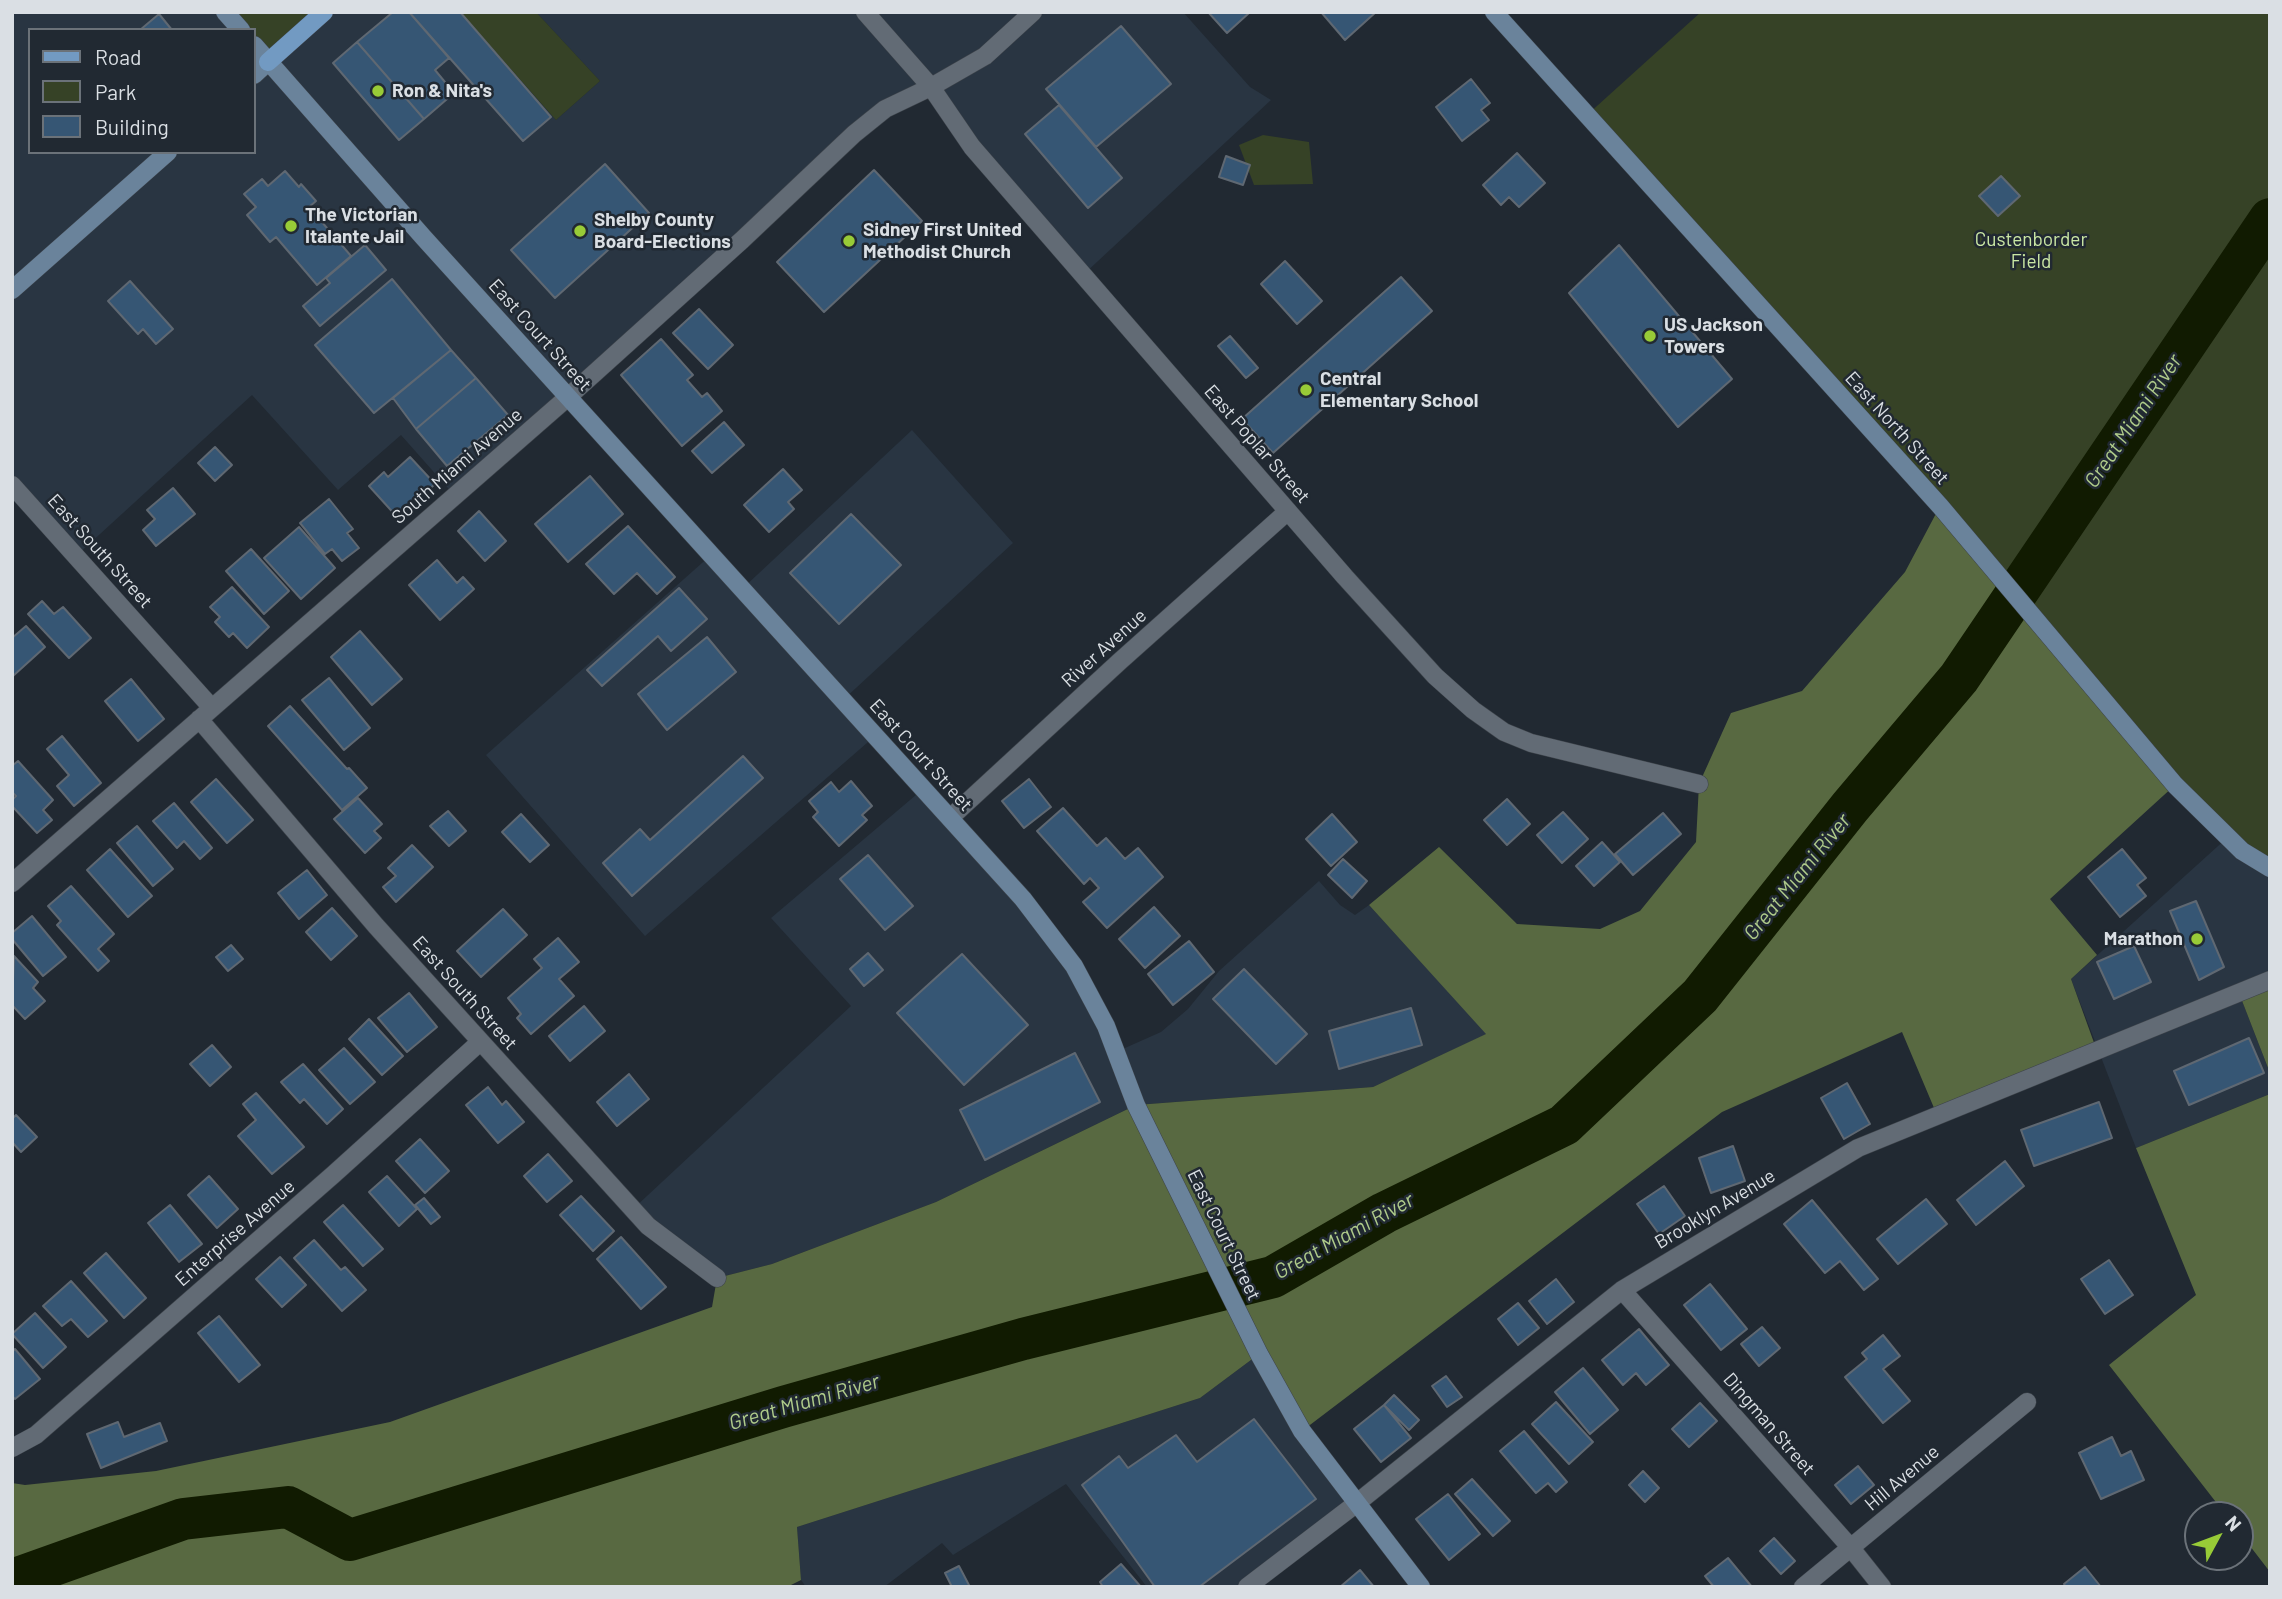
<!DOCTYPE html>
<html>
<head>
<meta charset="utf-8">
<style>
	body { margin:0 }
	#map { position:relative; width:2282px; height:1599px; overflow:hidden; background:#212932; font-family:Barlow,sans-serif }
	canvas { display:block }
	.frame { position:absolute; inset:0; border:14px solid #dadfe4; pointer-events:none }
	.legend { position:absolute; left:28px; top:28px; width:228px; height:126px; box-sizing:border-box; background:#212932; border:2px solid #6b7279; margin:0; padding:9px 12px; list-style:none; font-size:21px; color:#dadfe4 }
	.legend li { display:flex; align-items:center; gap:14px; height:35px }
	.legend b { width:35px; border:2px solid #6b7279 }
	.north { position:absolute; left:2184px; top:1501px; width:70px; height:70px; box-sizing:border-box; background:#212932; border:2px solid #6b7279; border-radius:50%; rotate:49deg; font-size:19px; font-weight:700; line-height:28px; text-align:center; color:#dadfe4 }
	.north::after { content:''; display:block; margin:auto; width:24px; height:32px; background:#98cb37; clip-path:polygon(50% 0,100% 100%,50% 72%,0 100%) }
</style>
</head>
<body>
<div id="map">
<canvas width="2282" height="1599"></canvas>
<div class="frame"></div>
<ul class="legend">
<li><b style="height:9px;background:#729ac2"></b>Road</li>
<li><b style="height:19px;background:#364226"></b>Park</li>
<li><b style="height:19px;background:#365674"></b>Building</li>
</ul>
<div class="north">N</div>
</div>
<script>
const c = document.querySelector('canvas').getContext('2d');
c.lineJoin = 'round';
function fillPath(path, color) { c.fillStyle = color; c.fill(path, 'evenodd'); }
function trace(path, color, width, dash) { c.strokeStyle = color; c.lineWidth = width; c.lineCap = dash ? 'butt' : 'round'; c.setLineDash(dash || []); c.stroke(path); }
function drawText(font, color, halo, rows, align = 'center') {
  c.font = font + ' Barlow,sans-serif'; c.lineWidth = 5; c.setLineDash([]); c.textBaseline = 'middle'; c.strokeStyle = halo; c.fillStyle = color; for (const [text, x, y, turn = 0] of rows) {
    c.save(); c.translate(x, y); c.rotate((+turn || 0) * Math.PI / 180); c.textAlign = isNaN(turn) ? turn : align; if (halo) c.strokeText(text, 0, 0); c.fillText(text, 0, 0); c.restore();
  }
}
fillPath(new Path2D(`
	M12 12H225L241 30H30V152H254V45L324 12H460L556 120 600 81 536 12H1183L1250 87 1271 100 1083 275 931 88 885 109 455 496 401 435 338 490 252 395 76 556 12 485Z
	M912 430 1013 543 843 700 875 736 645 936 486 755 711 555 742 589Z
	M923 789 1023 899 1116 1052 1161 1032 1188 1009 1219 971 1319 881 1340 905 1355 915 1369 905 1487 1034 1373 1087 1136 1105 936 1202 772 1264 717 1278 633 1209 851 1006 771 918Z
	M2228 837 2270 868V980L2239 993 2270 1073V1094L2136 1148 2071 979Z
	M1259 1354 1357 1503 1247 1587H1147L1066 1484 953 1555 942 1543 884 1587H806L801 1580 797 1527 1200 1398Z`), '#293542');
fillPath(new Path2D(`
	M225 12H324L268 62 254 45V30H241Z
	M460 12H536L600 81 556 120Z
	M1701 12H2268L2270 15V868L2242 850 1587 115Z
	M1263 135 1309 142 1313 184 1254 185 1239 145Z`), '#364226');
fillPath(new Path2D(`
	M1940 506 2175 785 2050 899 2097 955 2071 979 2097 1051 1937 1115 1902 1032 1722 1112 1302 1431 1259 1354 1200 1398 797 1527 801 1580 787 1587H12V1483L25 1485 156 1471 390 1422 712 1307 717 1278 772 1264 936 1202 1136 1105 1373 1087 1486 1034 1369 905 1439 847 1517 924 1600 929 1640 911 1696 842 1699 784 1731 713 1802 691 1905 572Z
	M2270 980V1073L2239 993Z
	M2270 1094V1572L2240 1533V1515H2226L2109 1365 2196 1295 2136 1148Z`), '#586941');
trace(new Path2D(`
	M12 1580 183 1519 288 1507 350 1540 783 1407 1023 1339 1273 1277 1384 1213 1564 1125 1700 996 1850 807 1959 678 2270 219`), '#111b01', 42);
const building = new Path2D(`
	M393 12H409L449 58 435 70 454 93 424 119 357 42Z
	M409 12H460L551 117 523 141Z
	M1208 12H1249V13L1227 33Z
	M1321 12H1376L1345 40Z
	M159 14 172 30H140Z
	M1121 26 1171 84 1096 147 1046 89Z
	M357 42 424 119 399 140 333 63Z
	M1471 79 1490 103 1481 110 1489 120 1462 141 1436 107Z
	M1059 105 1122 178 1088 208 1025 134Z
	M1517 153 1545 183 1519 207 1509 197 1501 205 1483 185Z
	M1226 156 1250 165 1243 185 1219 177Z
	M605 164 649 213 555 298 511 250Z
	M874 170 922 221 824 312 777 262Z
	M285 171 299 187 301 184 316 201 309 207 351 256 317 285 276 237 270 242 247 215 256 207 244 194 262 179 268 186Z
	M2001 176 2020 196 1998 216 1979 196Z
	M365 245 386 270 320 326 303 306 330 283 326 278Z
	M1619 245 1732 379 1678 427 1569 293Z
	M1285 261 1322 301 1297 324 1261 284Z
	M1401 277 1432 311 1273 453 1242 419Z
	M392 279 451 350 374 413 315 345Z
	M130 281 173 329 156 344 143 329 138 334 108 301Z
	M699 309 733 345 708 369 673 333Z
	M1230 336 1258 368 1246 378 1218 346Z
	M661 339 693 375 687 380 702 397 707 393 722 411 682 446 621 375Z
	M451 350 476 378 416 429 393 398Z
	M476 378 508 415 447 466 416 429Z
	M724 422 744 445 712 473 692 451Z
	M215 447 232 465 215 481 198 463Z
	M410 457 435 484 398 518 369 486 384 472 388 477Z
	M783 469 802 490 788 502 794 509 769 532 744 505Z
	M590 476 623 514 568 562 535 524Z
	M173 488 195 514 156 546 143 530 155 519 147 510Z
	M329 499 353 529 347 533 359 548 342 561 332 549 325 554 300 523Z
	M479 511 506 541 485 561 458 531Z
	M851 514 901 565 839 624 790 573Z
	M628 526 675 577 657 594 637 573 614 594 586 564Z
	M299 527 335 568 301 599 264 558Z
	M251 549 289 591 264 614 226 571Z
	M437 560 457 583 463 577 474 589 440 620 409 585Z
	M232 587 269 627 247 648 233 633 229 637 215 622 220 617 210 607Z
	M679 588 707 619 671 651 658 636 602 686 587 670Z
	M42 601 54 614 63 607 91 638 69 658 28 614Z
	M26 626 45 647 13 676 12 638Z
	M360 631 402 679 372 705 331 657Z
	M707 637 736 672 667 730 638 694Z
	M329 678 370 728 344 750 302 700Z
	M131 679 164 719 138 741 105 701Z
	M290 706 347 769 349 768 367 788 342 810 268 726Z
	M62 736 101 783 74 806 57 786 69 775 47 749Z
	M743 756 763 778 632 896 603 863 640 829 650 840Z
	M18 761 53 800 43 810 52 820 37 833 12 806V800L16 796 12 792V766Z
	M216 779 253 820 227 843 191 802Z
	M1029 779 1051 807 1024 828 1002 801Z
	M851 781 872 806 862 815 867 820 839 846 813 817 818 812 809 801 831 782 839 792Z
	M358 798 382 824 374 831 381 838 365 853 334 819Z
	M1507 799 1530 824 1507 845 1484 820Z
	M174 803 212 848 200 859 184 841 177 848 153 821Z
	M1063 808 1097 846 1106 838 1125 859 1138 848 1163 877 1107 928 1083 902 1099 888 1090 878 1084 884 1037 831Z
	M448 811 466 831 449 846 430 826Z
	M1563 812 1588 839 1562 863 1537 835Z
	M1663 813 1681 834 1633 875 1615 854Z
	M521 814 549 845 530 862 502 832Z
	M1332 814 1357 842 1331 866 1306 839Z
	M137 826 173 869 153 886 117 843Z
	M1602 842 1620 862 1594 886 1576 866Z
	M412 845 433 867 396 902 383 887 396 876 388 868Z
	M110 849 152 896 128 917 87 870Z
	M2122 849 2146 878 2137 885 2146 896 2120 917 2088 877Z
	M868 855 913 906 885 930 840 879Z
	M1343 859 1367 881 1352 898 1328 875Z
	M307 870 327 895 299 919 278 893Z
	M71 886 114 934 98 949 109 961 98 971 57 925 61 921 48 906Z
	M2196 901 2224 967 2199 980 2170 911Z
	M1154 907 1180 936 1145 968 1119 939Z
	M332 908 357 936 331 960 306 932Z
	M503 909 527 935 481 977 457 951Z
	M32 916 66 957 43 976 12 939V933Z
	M558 938 579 962 559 979 574 996 531 1034 517 1018 521 1014 508 998 542 968 534 959Z
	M1189 941 1214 972 1173 1005 1148 974Z
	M231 945 243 959 228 971 216 957Z
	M2134 946 2151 982 2114 999 2097 962Z
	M868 953 883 970 864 986 850 969Z
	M962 954 1028 1025 964 1085 897 1013Z
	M14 956 38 982 33 988 45 1001 25 1019 12 1005Z
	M1244 969 1307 1034 1276 1064 1213 999Z
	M409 993 437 1027 407 1052 378 1018Z
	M584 1006 605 1031 570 1061 549 1036Z
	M1411 1008 1422 1045 1339 1069 1329 1031Z
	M369 1019 403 1056 382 1075 349 1039Z
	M2249 1038 2264 1073 2189 1105 2174 1071Z
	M212 1045 231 1067 210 1086 190 1064Z
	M344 1048 375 1082 350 1104 319 1070Z
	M1075 1053 1100 1102 985 1160 960 1110Z
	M303 1064 343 1109 327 1124 304 1099 300 1103 281 1082Z
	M629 1074 649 1099 617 1126 597 1102Z
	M1847 1083 1870 1124 1844 1139 1821 1098Z
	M488 1087 502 1105 506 1101 524 1122 498 1143 466 1105Z
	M256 1093 304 1147 272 1174 238 1136 256 1120 243 1104Z
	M2099 1102 2112 1138 2034 1166 2021 1130Z
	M16 1115 37 1137 21 1152 12 1142V1119Z
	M420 1139 449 1171 425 1193 396 1161Z
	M1733 1146 1745 1181 1711 1193 1699 1158Z
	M548 1154 572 1181 547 1202 524 1176Z
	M2005 1161 2024 1186 1976 1225 1957 1200Z
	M209 1176 238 1209 217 1228 188 1195Z
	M387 1176 417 1209 399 1226 369 1192Z
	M1664 1186 1685 1216 1659 1234 1637 1204Z
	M581 1196 614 1231 593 1251 560 1215Z
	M424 1198 440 1217 431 1224 415 1205Z
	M1926 1199 1947 1224 1898 1264 1877 1239Z
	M1812 1200 1878 1279 1864 1290 1840 1261 1825 1273 1784 1224Z
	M170 1205 202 1244 179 1262 148 1223Z
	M343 1205 383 1249 363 1266 324 1222Z
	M621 1237 666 1287 641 1309 597 1259Z
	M314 1240 341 1270 345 1267 366 1290 342 1311 294 1258Z
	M106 1253 146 1298 124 1318 84 1273Z
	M280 1257 306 1285 282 1307 256 1279Z
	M2109 1260 2133 1295 2105 1314 2081 1279Z
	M1556 1279 1574 1302 1547 1324 1529 1301Z
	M71 1281 107 1321 88 1337 71 1319 62 1326 43 1306Z
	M1710 1284 1747 1329 1721 1350 1684 1305Z
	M1518 1303 1539 1328 1518 1345 1498 1319Z
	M35 1313 66 1347 43 1368 12 1334Z
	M219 1316 260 1365 239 1382 198 1333Z
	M1762 1327 1780 1348 1759 1366 1741 1344Z
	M1639 1329 1669 1365 1646 1385 1636 1373 1623 1385 1602 1360Z
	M1883 1335 1900 1356 1883 1369 1910 1401 1883 1423 1845 1377 1867 1359 1862 1353Z
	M15 1349 40 1379 15 1399 12 1396V1352Z
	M1583 1368 1618 1410 1590 1434 1555 1392Z
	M1446 1376 1462 1397 1447 1407 1432 1386Z
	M1394 1395 1419 1420 1409 1430 1384 1405Z
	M1556 1402 1593 1442 1569 1464 1532 1424Z
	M1700 1403 1717 1421 1689 1447 1672 1429Z
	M1384 1405 1411 1438 1381 1462 1354 1429Z
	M1254 1419 1316 1499 1199 1587H1155L1082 1485 1119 1456 1128 1468 1176 1435 1197 1462Z
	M118 1422 124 1437 160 1423 167 1441 101 1468 87 1434Z
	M1524 1431 1567 1482 1556 1492 1548 1483 1536 1493 1500 1451Z
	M2112 1437 2121 1456 2131 1451 2144 1480 2101 1499 2079 1453Z
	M1858 1466 1874 1485 1851 1504 1835 1485Z
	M1643 1471 1659 1488 1645 1502 1629 1485Z
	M1472 1479 1510 1521 1493 1536 1455 1494Z
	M1448 1494 1480 1534 1449 1560 1416 1519Z
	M1774 1538 1795 1561 1781 1574 1760 1551Z
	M1728 1558 1752 1587H1714L1705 1576Z
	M1121 1564 1141 1587H1103L1100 1582Z
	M959 1566 970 1587H952L945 1573Z
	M2085 1567 2101 1587H2066L2064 1584Z
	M1360 1570 1374 1587H1340Z`);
fillPath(building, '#365674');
trace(building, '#5f6872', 2);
const street = new Path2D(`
	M865 12 931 87 972 147 1345 577 1435 676 1473 710 1504 732 1531 743 1699 784
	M12 485 212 708
	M199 719 376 926 648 1226 717 1278
	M950 818 1119 662 1288 511
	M12 883 568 397 742 240 854 134 885 109 931 87 985 56 1033 12
	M1622 1290 1851 1548 1882 1587
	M12 1448 36 1435 334 1174 480 1042
	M1247 1587 1357 1503 1622 1290 1858 1148 2270 980
	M1803 1587 2027 1402`);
const secondary = new Path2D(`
	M225 12 241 30
	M1494 12 1940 506 2175 785 2242 851 2270 868
	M254 45 424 238 1023 899 1074 966 1106 1026 1136 1105 1259 1354 1302 1431 1421 1587
	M254 75 268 62
	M12 290 168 152`);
const primary = new Path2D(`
	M268 62 324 12`);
trace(street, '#3d434a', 19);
trace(secondary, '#3d434a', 19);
trace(primary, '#3d434a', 19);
trace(street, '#626b75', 18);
trace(secondary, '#6a839b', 18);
trace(primary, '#729ac2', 18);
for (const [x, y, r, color] of [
	[378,91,7,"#98cb37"],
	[291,226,7,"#98cb37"],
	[580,231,7,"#98cb37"],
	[849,241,7,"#98cb37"],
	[1650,336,7,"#98cb37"],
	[1306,390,7,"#98cb37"],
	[2197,939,7,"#98cb37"]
]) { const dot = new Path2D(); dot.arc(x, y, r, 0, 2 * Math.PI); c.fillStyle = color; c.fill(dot); trace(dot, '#212932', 2.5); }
drawText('bold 19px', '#dadfe4', '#212932', [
	["Ron & Nita's",392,91],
	["The Victorian",305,215],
	["Italante Jail",305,237],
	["Shelby County",594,220],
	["Board-Elections",594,242],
	["Sidney First United",863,230],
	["Methodist Church",863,252],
	["US Jackson",1664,325],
	["Towers",1664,347],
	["Central",1320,379],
	["Elementary School",1320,401],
	["Marathon",2183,939,"right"]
], 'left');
drawText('19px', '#cae7a4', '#212932', [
	["Custenborder",2031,240],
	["Field",2031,262]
]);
drawText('19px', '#dadfe4', '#212932', [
	["East Court Street",540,335,48],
	["East North Street",1897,428,48],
	["East Poplar Street",1257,444,49],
	["South Miami Avenue",457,466,-41],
	["East South Street",100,551,48],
	["River Avenue",1104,648,-42],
	["East Court Street",921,755,48],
	["East South Street",465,993,48],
	["Brooklyn Avenue",1715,1209,-31],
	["Enterprise Avenue",235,1233,-41],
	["East Court Street",1224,1235,64],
	["Dingman Street",1769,1424,49],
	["Hill Avenue",1902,1478,-40]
]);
drawText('italic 21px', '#afcb8a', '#212932', [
	["Great Miami River",2133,421,-56],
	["Great Miami River",1797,877,-51],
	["Great Miami River",1344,1236,-29],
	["Great Miami River",804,1402,-16]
]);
</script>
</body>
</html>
